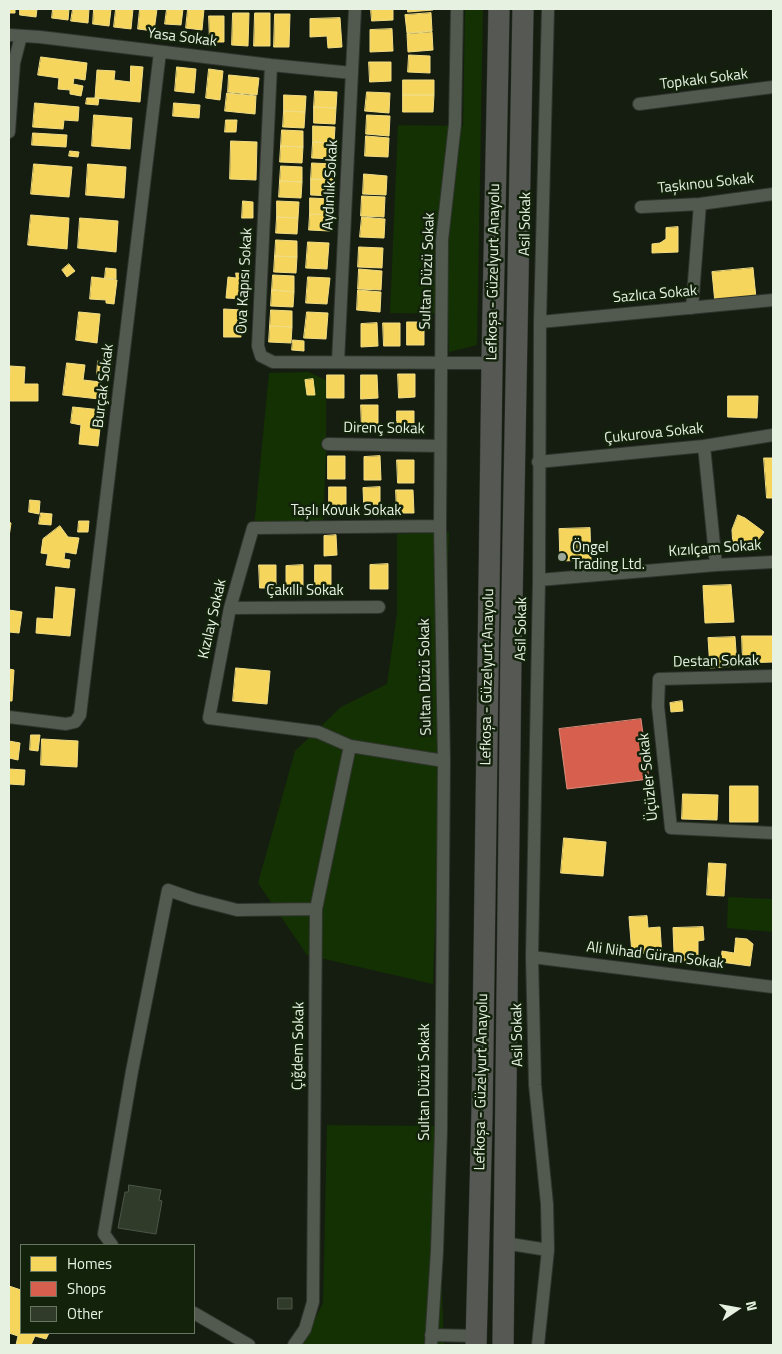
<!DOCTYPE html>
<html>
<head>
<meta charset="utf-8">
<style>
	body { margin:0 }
	#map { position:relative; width:782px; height:1354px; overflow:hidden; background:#151d11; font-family:"Titillium Web",sans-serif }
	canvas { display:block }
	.frame { position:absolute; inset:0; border:10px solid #e6f1e2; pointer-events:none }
	.legend { position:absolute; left:20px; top:1244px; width:175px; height:90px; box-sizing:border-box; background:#13230b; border:1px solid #677561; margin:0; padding:6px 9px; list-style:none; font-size:15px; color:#e6f1e2 }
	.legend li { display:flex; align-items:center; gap:10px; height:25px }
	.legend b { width:25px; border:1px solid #677561 }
	.north { position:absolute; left:712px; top:1284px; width:50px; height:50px; -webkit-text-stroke:4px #13230b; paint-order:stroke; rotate:78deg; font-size:14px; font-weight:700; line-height:20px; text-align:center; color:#e6f1e2 }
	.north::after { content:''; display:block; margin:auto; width:18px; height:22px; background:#e6f1e2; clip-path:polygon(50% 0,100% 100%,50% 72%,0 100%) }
</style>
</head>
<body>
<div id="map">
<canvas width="782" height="1354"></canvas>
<div class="frame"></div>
<ul class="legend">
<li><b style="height:14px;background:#f6d55c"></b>Homes</li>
<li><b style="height:14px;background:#d6604d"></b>Shops</li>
<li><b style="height:14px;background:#303c29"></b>Other</li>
</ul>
<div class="north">N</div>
</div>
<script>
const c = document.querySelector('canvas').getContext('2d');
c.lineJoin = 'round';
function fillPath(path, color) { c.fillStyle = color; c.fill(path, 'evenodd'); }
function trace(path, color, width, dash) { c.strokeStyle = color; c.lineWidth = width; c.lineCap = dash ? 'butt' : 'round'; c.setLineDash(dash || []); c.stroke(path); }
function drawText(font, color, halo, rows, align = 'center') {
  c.font = font + ' "Titillium Web",sans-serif'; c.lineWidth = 5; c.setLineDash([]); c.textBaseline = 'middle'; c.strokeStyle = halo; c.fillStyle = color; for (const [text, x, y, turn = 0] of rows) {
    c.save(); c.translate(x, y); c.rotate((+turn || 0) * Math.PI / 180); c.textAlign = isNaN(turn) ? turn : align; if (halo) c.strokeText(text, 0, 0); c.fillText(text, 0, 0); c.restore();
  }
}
fillPath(new Path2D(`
	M465 9H483L477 345 449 352 448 314 390 313 398 125 463 126Z
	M308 372 326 380V453L323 528H254L269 373Z
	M449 532 433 984 307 955 258 883 295 751 341 707 387 684 397 613V534Z
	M728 897 773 899V932L727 928Z
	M327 1125 436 1126 444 1345H302L323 1303Z`), '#133102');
const homes = new Path2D(`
	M9 9H15V13H9Z
	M20 9H37L36 17 20 15Z
	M53 9H69L68 20 52 18Z
	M73 9H89L88 23 71 21Z
	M94 9H111L109 26 93 24Z
	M116 9H133L131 29 114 27Z
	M140 9H157L154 31 138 29Z
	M167 9H183L181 25 165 24Z
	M188 9H204L202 30 186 28Z
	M371 9H393V20L372 21Z
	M408 9H433V10L408 12Z
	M233 13H249L248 46 232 45Z
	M255 13H270V46H254Z
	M431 13 432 31 407 33 405 15Z
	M275 14H290L289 47H274Z
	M209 16H224V42H210Z
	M340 18 342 47 328 48 327 36 310 37V19Z
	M392 29 393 51 370 52V30Z
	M432 32 433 50 408 52 407 34Z
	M409 55 430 56V73L408 72Z
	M41 57 87 63 85 80 74 78 73 84 83 86 81 96 70 94V90L58 89 59 78 38 75Z
	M369 62H391V81L370 82Z
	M131 66 143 67 140 102 95 98 97 70 115 71 114 80 130 82Z
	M177 67 196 69 194 93 175 91Z
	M209 69 223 71 220 100 206 98Z
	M229 75 259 78 257 95 228 92Z
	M403 80H434V95H403Z
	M315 91 337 92 336 108 314 107Z
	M367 92 390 93 389 113 365 111Z
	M227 93 256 96 255 114 225 111Z
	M284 95 306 96 305 112 284 111Z
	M403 95H434L433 112H403Z
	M87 98H99L98 105 86 104Z
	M35 103 79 107 78 121 64 120 63 129 33 127Z
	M174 103 200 105 199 118 173 116Z
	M314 107 336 108 335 124 314 123Z
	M284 111 305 112 304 128 283 127Z
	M94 115 132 118 130 149 92 146Z
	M367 115 390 116 389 136 366 134Z
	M226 120H237L236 132H225Z
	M313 126 335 127 334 143 313 142Z
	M282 130 303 131V147L281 146Z
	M33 133 67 135 66 147 32 145Z
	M366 136 389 138 388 157 365 156Z
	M231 141 257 142 256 180 230 179Z
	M313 142 334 143 333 159 312 158Z
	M281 146 303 147 302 163 280 162Z
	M70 151 79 152 78 157 69 156Z
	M312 163 333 164V180L311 179Z
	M34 164 72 167 69 197 31 194Z
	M88 164 126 167 124 198 86 195Z
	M281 166 302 167V182L280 181Z
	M364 174 387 176 386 195 363 194Z
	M311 179 333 180 332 196 311 195Z
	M280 181 302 182 301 198 279 197Z
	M362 196 385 197 384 217 361 216Z
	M310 198 332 199 331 215 310 214Z
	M243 201 253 202V218H242Z
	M277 201 299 202 298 218 277 217Z
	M310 214 331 215 330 231 309 230Z
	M31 215 69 218 67 249 28 245Z
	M277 217 298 218 297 234 276 233Z
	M362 217 385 219 384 238 360 237Z
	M80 218 118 221 116 252 78 248Z
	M678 227V252L652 253V244L660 243 666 239V228Z
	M276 240 297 241V257L275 256Z
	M308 242 329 243 327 269 306 268Z
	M359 247 383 248 382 268 358 267Z
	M275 256 297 257 296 273 274 272Z
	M69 264 75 271 67 277 62 270Z
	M106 268 116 269V279L105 278Z
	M753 268 756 298 715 303 712 272Z
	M359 269 382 271 381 290 358 289Z
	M236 273 248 274 246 299 226 298 228 277 236 278Z
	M273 275 294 276V292L272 290Z
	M92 277 117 280 114 304 106 303V300L90 299Z
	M308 277 330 278 327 304 306 303Z
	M272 290 294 292 293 307 271 306Z
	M358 290 381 292 380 312 357 310Z
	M224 309 242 310 241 337H224Z
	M271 310 292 311V327L270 326Z
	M79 312 100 314 97 343 76 340Z
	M307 312 328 313 326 339 304 338Z
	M407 322H424V345H407Z
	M377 323 378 346 361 347V324Z
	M383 323H400V346H384Z
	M270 326 292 327 291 343 269 342Z
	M293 340 304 341V351L292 350Z
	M98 361 112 362 110 377 97 376Z
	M67 363 85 365 83 380 101 382 99 399 63 395Z
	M10 366 25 367 24 384H38V401H9V373H10Z
	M398 374H415V397L399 398Z
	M327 375H344V398H327Z
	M361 375H377L378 398 361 399Z
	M313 379 315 395H307L305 380Z
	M728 396H758L757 418 728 417Z
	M361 405H378V429H362Z
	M73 407 102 410 98 446 79 444 81 425 71 423Z
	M397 411H414V434H397Z
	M328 456H345V479H328Z
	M380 456 381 480H364V457Z
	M764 458H773V498H767Z
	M397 460H414V483H398Z
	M329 487H346V510H329Z
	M380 487V510L364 511 363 488Z
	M396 490H413L414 513H397Z
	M30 500 40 501 39 514 29 512Z
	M41 513 52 514 51 525 39 524Z
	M738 515 745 518 764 532 752 548H733L732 530Z
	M79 521H89L88 532H78Z
	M9 522 11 523 9 537Z
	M60 526 68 537 79 538 76 554 65 552 64 559 70 560 69 568 46 565 48 554 41 553 43 539Z
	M590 528 591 560 560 561 559 529Z
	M336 535 337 555 324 556V536Z
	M388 564V589H370V565Z
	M259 565H276V588H260Z
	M303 565V588L286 589V566Z
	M315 565H331V588H315Z
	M731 585 734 622 705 623 703 586Z
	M56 587 75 589 70 636 36 633 37 618 53 619Z
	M9 610 22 612 19 633 9 632Z
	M742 636H773V662L743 663Z
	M735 637 737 666 710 668 708 638Z
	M236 668 270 671 267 704 233 701Z
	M9 669 14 670 12 701H9Z
	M682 701 683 711 671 712 670 703Z
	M31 735H40L38 751 30 750Z
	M42 739 78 741 77 767 41 765Z
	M9 741 20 743 18 760 9 758Z
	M9 769 25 770 24 785 9 784Z
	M730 786H758V822H730Z
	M683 794 718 795 717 820 682 819Z
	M564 838 606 842 603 876 561 873Z
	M709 863 726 864 724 896 707 895Z
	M647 916 648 928 660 927 662 957 647 958V953L632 954 629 917Z
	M703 927 704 940 698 941V960L682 961V953H674L673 928Z
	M736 938 747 939 753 944 750 966 721 962 722 951 734 953Z
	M9 1286 21 1290V1333H49L46 1339 35 1336 31 1345H16L18 1336 9 1333Z`);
fillPath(homes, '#f6d55c');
trace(homes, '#f1dd84', 1);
const shops = new Path2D(`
	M641 719 649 779 567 789 559 729Z`);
fillPath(shops, '#d6604d');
trace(shops, '#db8c7a', 1);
const building = new Path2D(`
	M129 1185 161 1190 159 1200 162 1201 156 1234 118 1228 125 1192H128Z
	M278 1298H292V1309H278Z`);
fillPath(building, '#303c29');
trace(building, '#4d5449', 1);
const minor = new Path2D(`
	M9 35 40 37 271 65 352 73
	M271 65 258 346 261 356 273 362 492 363
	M639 104 773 87
	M9 132 14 63 21 36
	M641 207 700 204 773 194
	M692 308 700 204
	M540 322 773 300
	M338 362 355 9
	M328 444 440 446
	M704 446 716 565
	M538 462 704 446 773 435
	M440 526 253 528 230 608 209 718 318 732 350 746 444 761
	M539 580 716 565 773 562
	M230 608 379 607
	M773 676 659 679 658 706 671 828 773 833
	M9 717 66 724 75 722 80 715 160 52
	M532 957 773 987
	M504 1243 548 1250
	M112 1245 104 1234 132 1071 168 890 194 899 237 910 316 909
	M194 1313 249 1345
	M431 1335 476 1336
	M294 1345 305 1329 313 1302 316 909 350 746
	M431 1345 437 1251 441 1131 444 761 440 526 442 240 455 124 457 9
	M538 1345 548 1250 547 1204 535 1085 532 957 539 580 540 322 548 9`);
const trunk = new Path2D(`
	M476 1345 482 1114 492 363 499 9
	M503 1345 511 653 523 9`);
trace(minor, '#2f352d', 14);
trace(trunk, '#2f352d', 22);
trace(minor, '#52594f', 12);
trace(trunk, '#565854', 21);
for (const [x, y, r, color] of [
	[562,557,5,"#9da799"]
]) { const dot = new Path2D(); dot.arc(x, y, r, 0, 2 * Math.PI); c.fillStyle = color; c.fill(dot); trace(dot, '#13230b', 2); }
drawText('15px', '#e6f1e2', '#13230b', [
	["Yasa Sokak",182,38,7],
	["Topkakı Sokak",704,80,-7],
	["Taşkınou Sokak",706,184,-6],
	["Aydınlık Sokak",331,185,-87],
	["Asil Sokak",526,224,-89],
	["Sultan Düzü Sokak",428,271,-88],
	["Lefkoşa - Güzelyurt Anayolu",494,272,-89],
	["Ova Kapısı Sokak",245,281,-87],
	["Sazlıca Sokak",655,295,-5],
	["Burçak Sokak",104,386,-83],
	["Direnç Sokak",384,429,1],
	["Çukurova Sokak",654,434,-6],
	["Taşlı Kovuk Sokak",346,511],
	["Kızılçam Sokak",715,549,-4],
	["Çakıllı Sokak",305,591],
	["Kızılay Sokak",213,619,-77],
	["Asil Sokak",522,629,-89],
	["Destan Sokak",716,662,-1],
	["Sultan Düzü Sokak",426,677,-91],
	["Lefkoşa - Güzelyurt Anayolu",488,677,-89],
	["Üçüzler Sokak",649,777,-96],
	["Ali Nihad Güran Sokak",655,956,7],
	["Asil Sokak",518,1035,-91],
	["Çığdem Sokak",299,1046,-89],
	["Sultan Düzü Sokak",425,1082,-90],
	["Lefkoşa - Güzelyurt Anayolu",482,1082,-89]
]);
drawText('15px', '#e6f1e2', '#13230b', [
	["Öngel",572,548],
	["Trading Ltd.",572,565]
], 'left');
</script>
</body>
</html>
